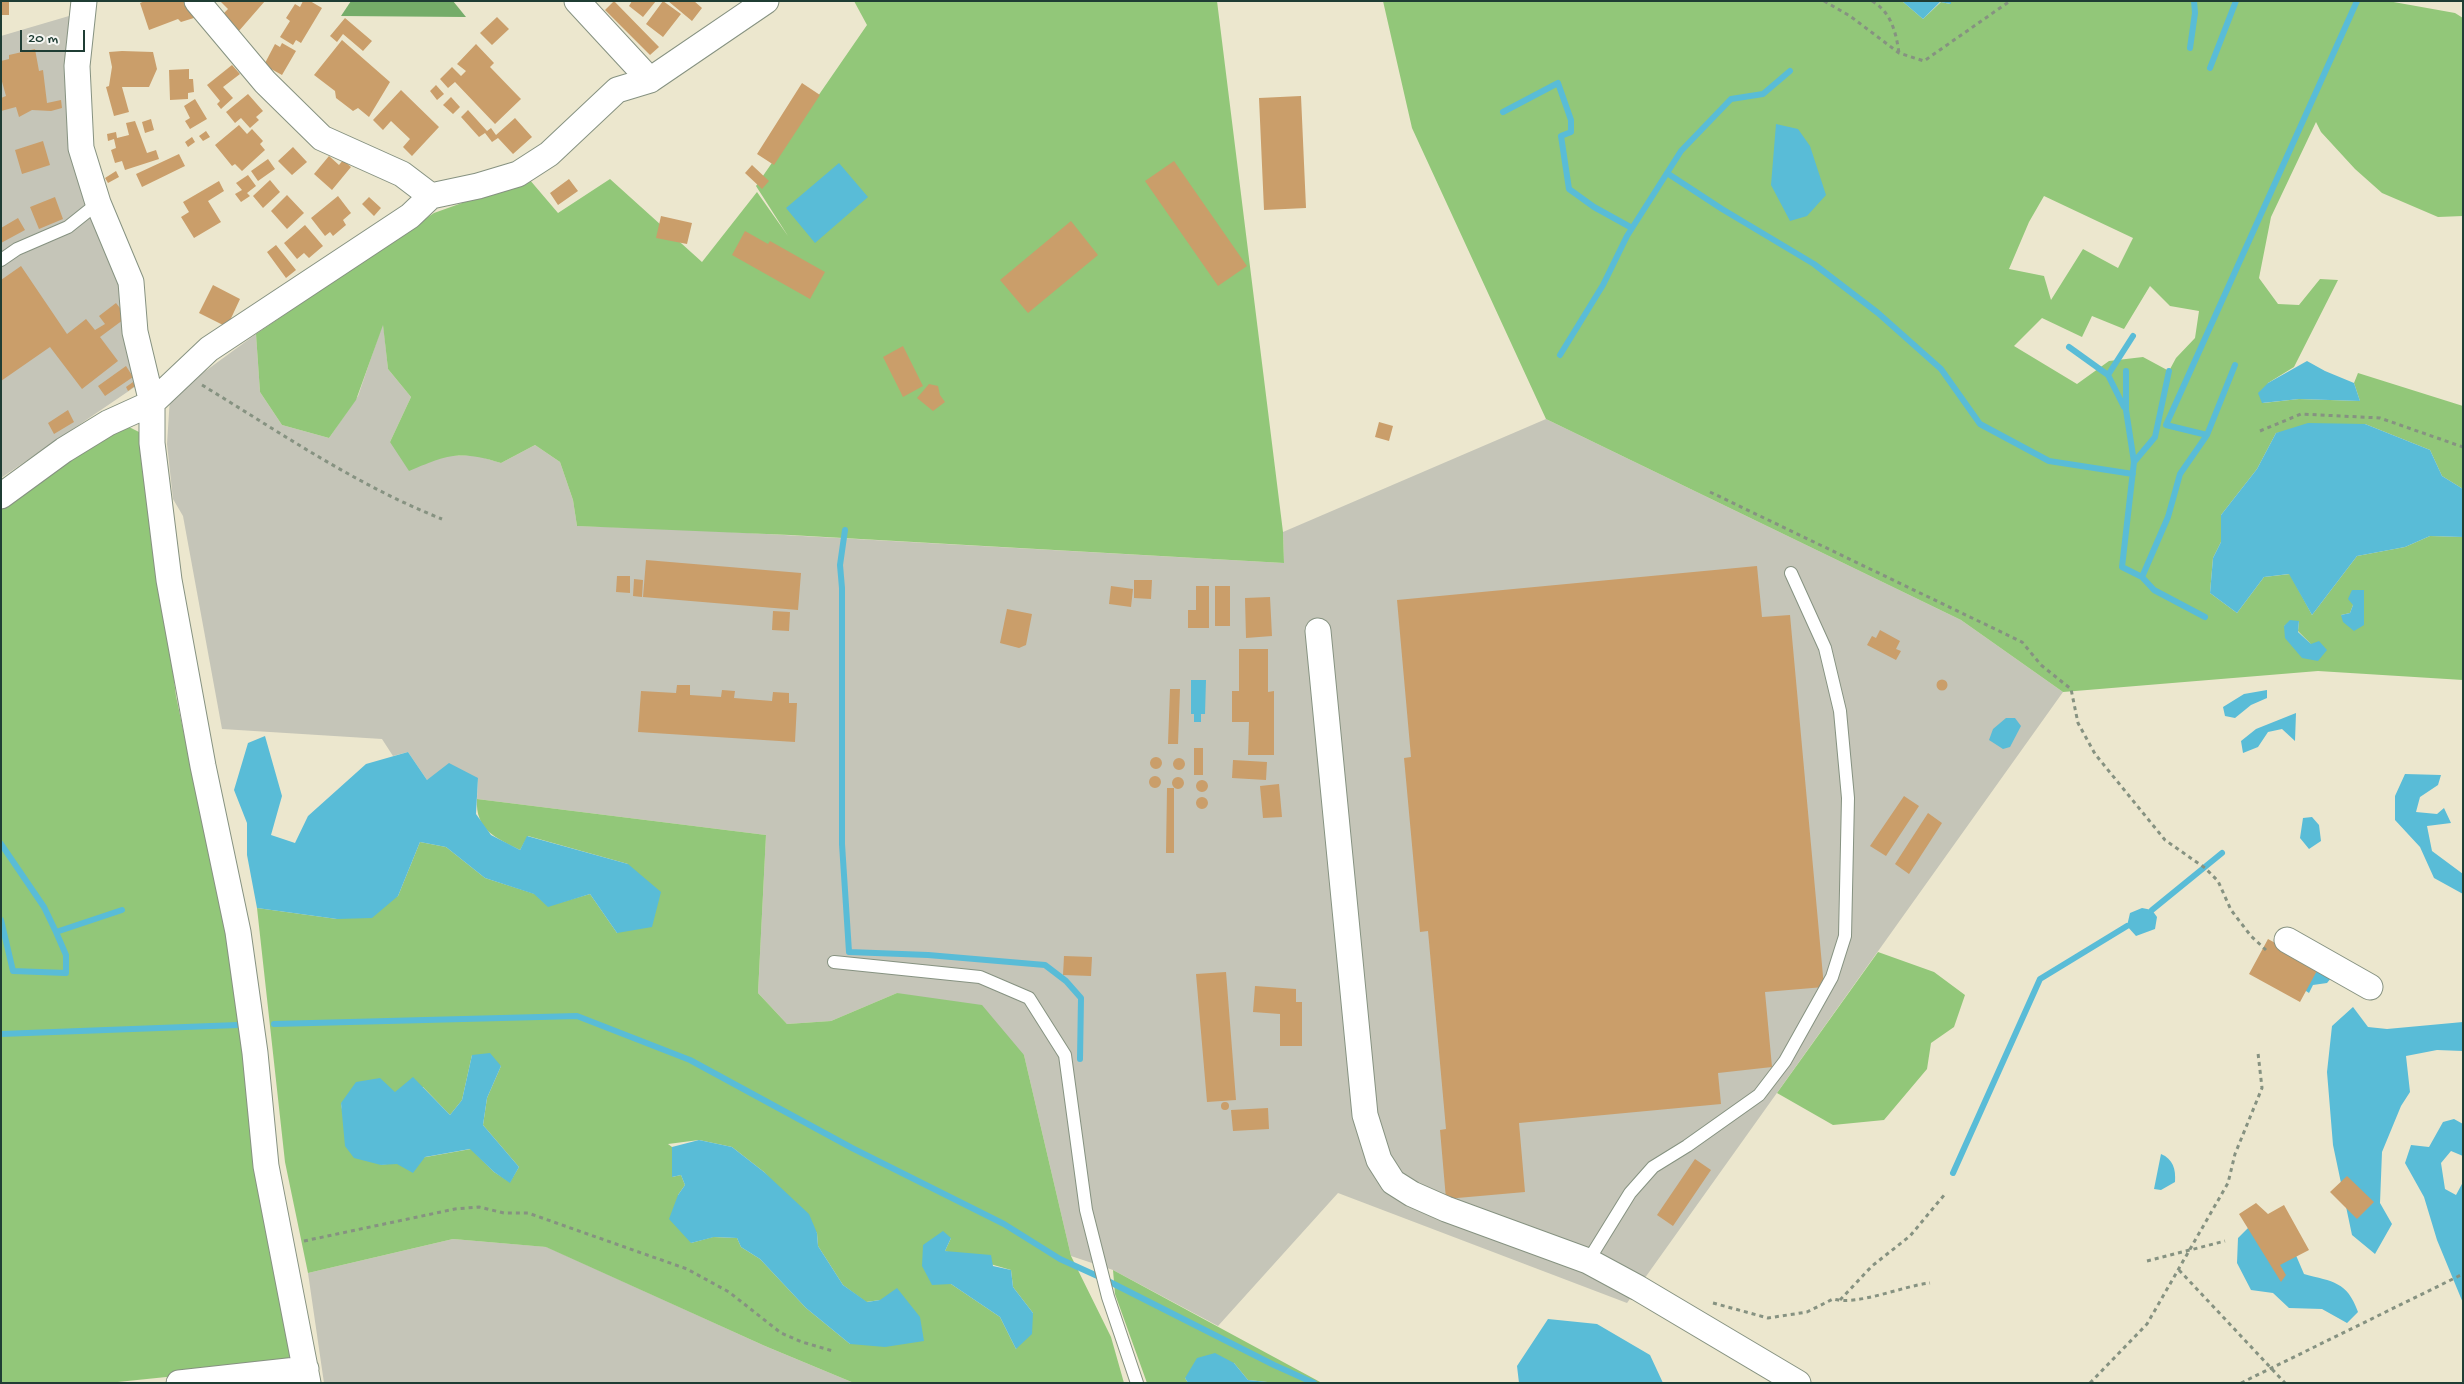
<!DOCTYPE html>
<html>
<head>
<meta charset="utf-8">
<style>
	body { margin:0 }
	#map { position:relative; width:2464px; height:1384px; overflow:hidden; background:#ece7ce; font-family:"Gochi Hand",sans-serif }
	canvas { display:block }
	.frame { position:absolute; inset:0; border:2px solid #1f3d34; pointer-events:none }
	.scale { position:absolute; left:20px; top:30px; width:65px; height:22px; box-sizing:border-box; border:2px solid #1f3d34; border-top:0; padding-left:6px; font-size:15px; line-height:18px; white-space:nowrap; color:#1f3d34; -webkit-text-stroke:4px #f6f6f2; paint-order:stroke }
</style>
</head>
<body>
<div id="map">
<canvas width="2464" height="1384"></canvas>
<div class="frame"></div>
<div class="scale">20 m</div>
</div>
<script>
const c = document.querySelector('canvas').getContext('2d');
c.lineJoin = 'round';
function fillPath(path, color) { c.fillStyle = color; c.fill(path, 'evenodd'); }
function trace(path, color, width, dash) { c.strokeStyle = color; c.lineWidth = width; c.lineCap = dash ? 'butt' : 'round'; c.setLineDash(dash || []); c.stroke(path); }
fillPath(new Path2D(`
	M69 16 71 129 125 282 142 382 1 478V36Z
	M383 323 388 369 411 397 390 442 446 456 475 455 501 463 535 445 560 462 573 500 577 526 677 529 1284 563 1283 532 1546 419 1961 620 2063 692 1627 1303 1338 1193 1218 1326 1113 1270 1071 1256 1024 1055 897 993 831 1021 787 1024 758 993 766 835 477 799 478 778 427 780 408 752 393 756 382 739 222 729 183 516 173 499 167 444 170 397 256 334 260 392 282 425 329 438 358 396Z
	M453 1239 547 1247 765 1346 854 1383H324L308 1273Z`), '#c5c5b8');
fillPath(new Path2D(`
	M854 1H1217L1283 532 1284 563 790 535 577 526 573 500 560 462 535 445 501 463C458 450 448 455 409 471L390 442 411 397 388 369 383 325 356 400 329 438 282 425 260 392 256 334 434 213 529 179 558 213 610 179 702 262 757 192 788 236 756 186 867 25Z
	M1383 1H1902L1923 19 1941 2 1950 4 1951 1H2388L2455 13 2463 18V216L2438 217 2382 193 2355 169 2321 132 2316 122 2271 217 2259 278 2278 304 2299 305 2320 279 2338 280 2294 367 2268 383 2263 403 2299 399 2360 401 2354 383 2358 373 2463 406V489L2442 476 2430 450 2365 424 2276 433 2257 469 2221 515V542L2213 558 2210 593 2237 613 2264 577 2290 574 2312 615 2357 556 2405 547 2430 536 2463 537V680L2318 671 2063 692 1961 620 1546 419 1412 128ZM2044 196 2133 238 2118 268 2083 249 2051 300 2044 276 2009 269 2029 222ZM2150 286 2170 306 2199 311 2195 338 2176 358 2169 371 2143 357 2109 361 2077 384 2014 346 2042 318 2082 337 2092 316 2124 329ZM2353 605 2354 630 2341 615 2350 613ZM2299 621 2298 631 2311 644 2284 626Z
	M127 426 143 434 176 696 226 936 293 1352 283 1365 108 1383H1V503Z
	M477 799 766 835 758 993 787 1024 831 1021 897 993 982 1005 1024 1055 1071 1256 1111 1337 1124 1383H854L765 1346 546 1247 453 1239 308 1273 285 1162 257 908 337 919 398 896 420 842 446 847 485 878 535 894 548 906 590 894 617 933 628 864 528 836 520 850C496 838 475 830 477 799ZM472 1055 501 1066 487 1098 483 1125 519 1167 510 1182 494 1172 471 1149 381 1165 343 1116 341 1103 423 1087 450 1115 462 1100ZM699 1140 732 1147 764 1172 817 1233 818 1246 843 1285 866 1302 880 1300 850 1344 806 1308 760 1259 741 1247 737 1238 713 1237 691 1243 678 1195 685 1185 681 1175 672 1177V1147L668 1144ZM951 1238 945 1251 1011 1270 1013 1287 1033 1313 1016 1349 1000 1317 951 1284 923 1246Z
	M1878 952 1934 972 1965 995 1954 1027 1931 1043 1927 1069 1884 1120 1833 1125 1777 1093Z
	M1113 1270 1322 1383H1277L1248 1380 1234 1363 1185 1378 1188 1383H1147L1115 1294Z`), '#92c779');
fillPath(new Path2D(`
	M351 1H453L466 17 341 16Z`), '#75ac69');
fillPath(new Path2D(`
	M1902 1H1951V4L1940 2 1923 19Z
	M1776 124 1798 129 1810 146 1826 195 1807 216 1790 221 1771 185Z
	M839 163 868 197 815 243 786 208Z
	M2307 361 2325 371 2354 383 2360 401 2299 399 2262 403 2258 393 2268 383Z
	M2308 423 2365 424 2430 450 2442 476 2463 489V537L2430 536 2405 547 2357 556 2312 615 2289 574 2264 577 2237 613 2210 593 2213 558 2221 542V515L2257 469 2276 433Z
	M2352 590H2364V625L2354 631 2343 622 2341 615 2350 613 2353 605 2348 599Z
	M2290 620 2299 621 2298 632 2311 644 2319 641 2327 650 2318 661 2302 658 2285 638 2284 626Z
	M1191 680H1206L1205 714H1201V722H1194V714H1191Z
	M2267 690V698L2251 705 2235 718 2225 716 2223 707 2244 694Z
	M2296 713 2295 741 2282 729 2268 732 2258 747 2243 753 2241 741 2256 729Z
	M2006 718H2015L2021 726 2010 747 2003 749 1989 740 1993 729Z
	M265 736 282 796 271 835 295 843 308 816 366 764 408 752 427 780 449 763 478 778 476 814 491 835 520 850 527 836 628 864 661 892 652 927 617 933 590 894 548 907 534 894 485 878 446 847 420 842 398 896 372 918 337 919 257 908 247 855V823L234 790 248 743Z
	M2405 774 2441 775 2438 785 2420 797 2416 812 2437 814 2444 808 2451 823 2427 826 2432 851 2463 874V894L2434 878 2420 847 2395 820V796Z
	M2312 817 2319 825 2321 841 2309 849 2300 838 2303 818Z
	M2142 908 2152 910 2157 917 2155 929 2136 936 2127 926 2130 913Z
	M2319 967 2336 972 2327 983 2313 985 2309 993 2303 989Z
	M2353 1007 2368 1027 2387 1029 2463 1022V1051L2437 1050 2406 1056 2410 1092 2401 1106 2382 1152 2380 1203 2392 1224 2375 1254 2352 1235 2333 1145 2327 1072 2332 1026Z
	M490 1053 501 1066 487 1098 483 1125 519 1167 510 1183 494 1172 470 1149 425 1157 413 1173 397 1164 381 1165 354 1158 345 1146 341 1103 356 1082 380 1078 395 1092 413 1077 450 1115 462 1100 472 1055Z
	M2454 1119 2463 1124V1156L2451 1151 2441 1163 2445 1189 2456 1195 2463 1182V1303L2437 1240 2424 1197 2405 1163 2411 1145 2429 1147 2443 1122Z
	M699 1140 732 1147 764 1172 809 1214 817 1233 818 1246 843 1285 867 1302 880 1300 897 1288 920 1317 924 1341 885 1347 850 1344 806 1308 760 1259 741 1247 737 1238 714 1237 691 1243 669 1219 678 1195 685 1185 681 1175 672 1177V1147Z
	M2161 1154C2173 1159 2176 1169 2175 1182L2161 1190 2154 1189Z
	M2268 1214 2292 1246 2304 1274C2333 1282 2347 1281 2358 1312L2347 1323 2322 1309 2289 1308 2273 1293 2251 1290 2237 1263 2238 1238 2253 1223Z
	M943 1231 951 1238 945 1251 991 1255 993 1266 1011 1270 1013 1287 1033 1313 1032 1334 1016 1349 1000 1317 951 1284 932 1285 922 1266 923 1245Z
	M1548 1319 1597 1324 1650 1355 1663 1383H1519L1517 1366Z
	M1215 1353 1234 1363 1248 1380 1277 1383H1188L1185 1378 1197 1358Z`), '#59bcd7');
trace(new Path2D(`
	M2190 48 2195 13 2194 1
	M2210 68 2236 1
	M1503 112 1558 83 1571 120V132L1561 136 1569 189 1594 207 1632 228
	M1667 173 1722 209 1814 264 1878 313 1941 369 1980 424 2049 461 2133 474
	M2069 347 2108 375 2124 407
	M1560 355 1603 285 1627 236 1681 151 1731 99 1763 94 1790 71
	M2126 371V410L2134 462 2122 567 2142 577 2154 590 2205 617
	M2108 375 2133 336
	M2207 435 2166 425 2357 1
	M2134 462 2155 437 2169 371
	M845 530 840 565 842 588V844L849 952 928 955 1045 965 1066 981 1081 998 1080 1059
	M2142 577 2168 517 2180 474 2207 435 2235 365
	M1 844 44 907 56 932 122 910
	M2152 910 2222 853
	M1 920 13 971 66 973V955L56 932
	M274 1024 577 1016 690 1060 852 1148 1004 1224 1060 1259 1104 1279 1274 1365 1314 1383
	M1 1034 238 1025
	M1953 1173 2040 979 2127 926`), '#59bcd7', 6);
fillPath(new Path2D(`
	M1 1H9V15H1Z
	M145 1H185L197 17 181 22 178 19 149 30 140 3Z
	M220 1H265L238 32 221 16 228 9Z
	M303 1H310L322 8 301 43 296 40 293 45 280 37 290 21 286 18 295 4 300 7Z
	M614 1 659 47 650 55 605 10Z
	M632 1H656L643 17 629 6Z
	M663 1 681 14 663 37 646 24Z
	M668 1H694L702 8 692 21Z
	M497 17 509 29 492 45 480 33Z
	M345 18 372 41 363 51 343 34 337 42 330 36Z
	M342 40 390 82 369 117 358 108 353 111 336 98 335 91 314 75Z
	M282 43 296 51 282 75 264 65 275 44 280 47Z
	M476 44 494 63 490 67 521 99 495 124 455 82 448 88 440 79 452 67 461 76 466 71 457 64Z
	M35 49 39 71 43 70 47 103 61 100 62 108 51 111 32 110 19 117 16 107 1 111V98L6 96 1 78V61L9 59V55Z
	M122 51 153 52 157 69 149 87H122L129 112 114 116 106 87 109 86 112 67 109 52Z
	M232 65 240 74 223 87 233 98 221 109 217 104 220 101 207 85Z
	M189 69V79H193L194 92 188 93V99L170 100 169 70Z
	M802 83 820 95 774 165 757 154Z
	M436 85 444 94 437 100 430 91Z
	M401 90 439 127 412 156 403 147 410 139 391 121 383 130 373 120Z
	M248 94 263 111 256 117 259 120 250 128 241 118 235 123 226 112Z
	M1301 96 1306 208 1264 210 1259 98Z
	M451 97 460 107 453 114 443 105Z
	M195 99 207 119 190 129 185 121 190 118 184 106Z
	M468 110 487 131 491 128 496 135 515 118 532 137 513 154 498 138 492 142 485 133 479 137 461 117Z
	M151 119 154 130 145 133 142 122Z
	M135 121 147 153 156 150 159 159 125 170 122 161 115 163 111 150 116 148 114 139 108 141 107 134 116 132 117 138 129 135 126 123Z
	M239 125 247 134 252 129 263 141 260 144 265 150 242 171 235 164 232 166 215 145Z
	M206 131 210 137 203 141 199 136Z
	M192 137 195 142 188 147 185 142Z
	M43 141 50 165 22 174 15 150Z
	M293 147 307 162 292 175 278 161Z
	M179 154 185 166 142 187 136 174Z
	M329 156 339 165 343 160 351 167 332 190 314 174Z
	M268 159 275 169 258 181 251 171Z
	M1174 161 1247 266 1218 286 1145 181Z
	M752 165 769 181 762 189 745 173Z
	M116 171 119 177 108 183 105 178Z
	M248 175 256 186 247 193 250 196 241 202 235 194 242 190 236 183Z
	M569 179 578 191 558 205 550 193Z
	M270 180 280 192 263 208 253 196Z
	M219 181 224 191 208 201 221 222 194 238 181 217 189 212 183 202Z
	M287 195 304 213 287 229 271 211Z
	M338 196 351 213 343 220 346 225 333 236 330 232 325 236 311 218Z
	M55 197 63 219 39 229 30 207Z
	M369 197 381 208 374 216 362 204Z
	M661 216 692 223 687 244 656 238Z
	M18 218 25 230 1 243V228Z
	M1071 221 1098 255 1028 313 1000 280Z
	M305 225 323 246 309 258 304 253 297 259 284 243Z
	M745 231 768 244 770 241 825 272 810 299 732 255Z
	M276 245 296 270 286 278 267 252Z
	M21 266 67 334 86 319 95 330 105 324 99 316 116 303 127 317 100 337 118 361 82 389 50 347 1 381V280Z
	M213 285 240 299 227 327 199 313Z
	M903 346 923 386 903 397 883 357Z
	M126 366 133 377 105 396 98 386Z
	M133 382 135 386 128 391 126 387Z
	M929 384 938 386 940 395 945 402 933 411 917 398Z
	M68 410 74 422 54 434 48 423Z
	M1379 422 1393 426 1389 441 1375 437Z
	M646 560 801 573 798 610 643 597Z
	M1757 566 1762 617 1790 615 1824 987 1765 992 1772 1067 1718 1073 1721 1104 1519 1123 1525 1192 1446 1199 1440 1130 1446 1129 1428 931 1420 932 1404 758 1411 757 1397 600Z
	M617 576H630V593L616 592Z
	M634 579 643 580 642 597 633 596Z
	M1134 580H1152L1151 599 1134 598Z
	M1111 586 1133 589 1131 607 1109 604Z
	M1196 586H1209V628H1188V610H1196Z
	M1215 586H1230V626H1215Z
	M1270 597 1272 636 1246 638 1245 598Z
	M1007 609 1032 614 1026 645 1019 648 1000 643Z
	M773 611 790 612 789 631 772 630Z
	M1880 630 1900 641 1896 649 1901 651 1896 660 1867 645 1872 636 1876 638Z
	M1239 649H1268V692L1274 691V755H1248L1249 722H1232V691H1239Z
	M1936.5 685a5.5 5.5 0 1 1 11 0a5.5 5.5 0 1 1-11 0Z
	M677 685H690V695L721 697 722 690 735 691 734 698 772 701 773 692 789 693V703H797L795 742 638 732 641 691 676 693Z
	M1170 689H1180L1178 744H1168Z
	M1194 748H1203V775H1194Z
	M1150 763a6 6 0 1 1 12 0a6 6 0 1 1-12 0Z
	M1173 764a6 6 0 1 1 12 0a6 6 0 1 1-12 0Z
	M1233 760 1267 762 1266 780 1232 778Z
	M1149 782a6 6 0 1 1 12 0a6 6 0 1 1-12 0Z
	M1172 783a6 6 0 1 1 12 0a6 6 0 1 1-12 0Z
	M1196 786a6 6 0 1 1 12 0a6 6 0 1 1-12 0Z
	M1279 784 1282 817 1263 818 1260 786Z
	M1167 788H1174V853H1166Z
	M1904 796 1919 806 1886 856 1870 846Z
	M1196 803a6 6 0 1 1 12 0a6 6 0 1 1-12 0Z
	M1928 813 1942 823 1909 874 1895 864Z
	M2268 939 2319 967 2300 1002 2249 974Z
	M1064 956 1092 957 1091 976 1063 975Z
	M1226 972 1236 1100 1207 1102 1196 974Z
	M1255 986 1296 989V1002H1302V1046H1280V1014L1253 1012Z
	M1221 1106a4 4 0 1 1 8 0a4 4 0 1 1-8 0Z
	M1268 1108 1269 1129 1233 1131 1231 1110Z
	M1695 1159 1711 1170 1673 1226 1657 1215Z
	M2347 1176 2374 1202 2357 1219 2330 1192Z
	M2256 1203 2268 1214 2284 1205 2309 1250 2280 1265 2286 1275 2281 1282 2239 1214Z`), '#ca9e6a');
const lane = new Path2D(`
	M1 260 17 249 68 227 98 203
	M834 962 980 977 1029 998 1065 1055 1086 1210 1108 1297 1137 1383
	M1588 1261 1630 1193 1653 1167 1687 1146 1759 1095 1785 1061 1832 977 1845 936 1848 798 1840 711 1825 648 1791 573`);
const street = new Path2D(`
	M84 1 77 66 81 148 98 203 131 282 135 332 152 403V443L169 580 203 766 238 932 255 1053 266 1166 308 1383
	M197 1 265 82 322 138 402 174 431 196
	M577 1 650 80
	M1 496 64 450 108 423 152 403 209 349 410 216 431 196 478 186 518 174 549 154 617 90 650 80 766 1
	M1318 631 1365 1115 1379 1160 1393 1182 1412 1194 1446 1209 1588 1261 1638 1288 1798 1383
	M2287 940 2370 987
	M179 1383 306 1369`);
trace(lane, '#869281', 14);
trace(street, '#869281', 27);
trace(new Path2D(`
	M1824 1 1850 16 1899 53 1924 61 2010 1
	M1872 1C1891 12 1896 32 1899 53
	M202 385C281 433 356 485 442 519
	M2260 431 2301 414 2380 418 2463 447
	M1710 492 2022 642 2041 665 2071 689 2078 723 2095 754 2165 840 2205 868 2218 881 2231 910 2251 936 2266 950
	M304 1241 455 1209 479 1207 504 1213H528L687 1269 729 1292 781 1333 802 1342 833 1351
	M2147 1261 2225 1241
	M2179 1270 2285 1383
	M1840 1300 1872 1266 1910 1236 1945 1194
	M1713 1303 1768 1318 1807 1312 1833 1299C1858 1306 1902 1286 1930 1283
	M2090 1383 2147 1324 2228 1183 2235 1154 2262 1088 2258 1053
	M2241 1383 2463 1274`), '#869281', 3, [4, 4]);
trace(lane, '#fff', 12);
trace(street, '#fff', 25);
</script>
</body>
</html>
